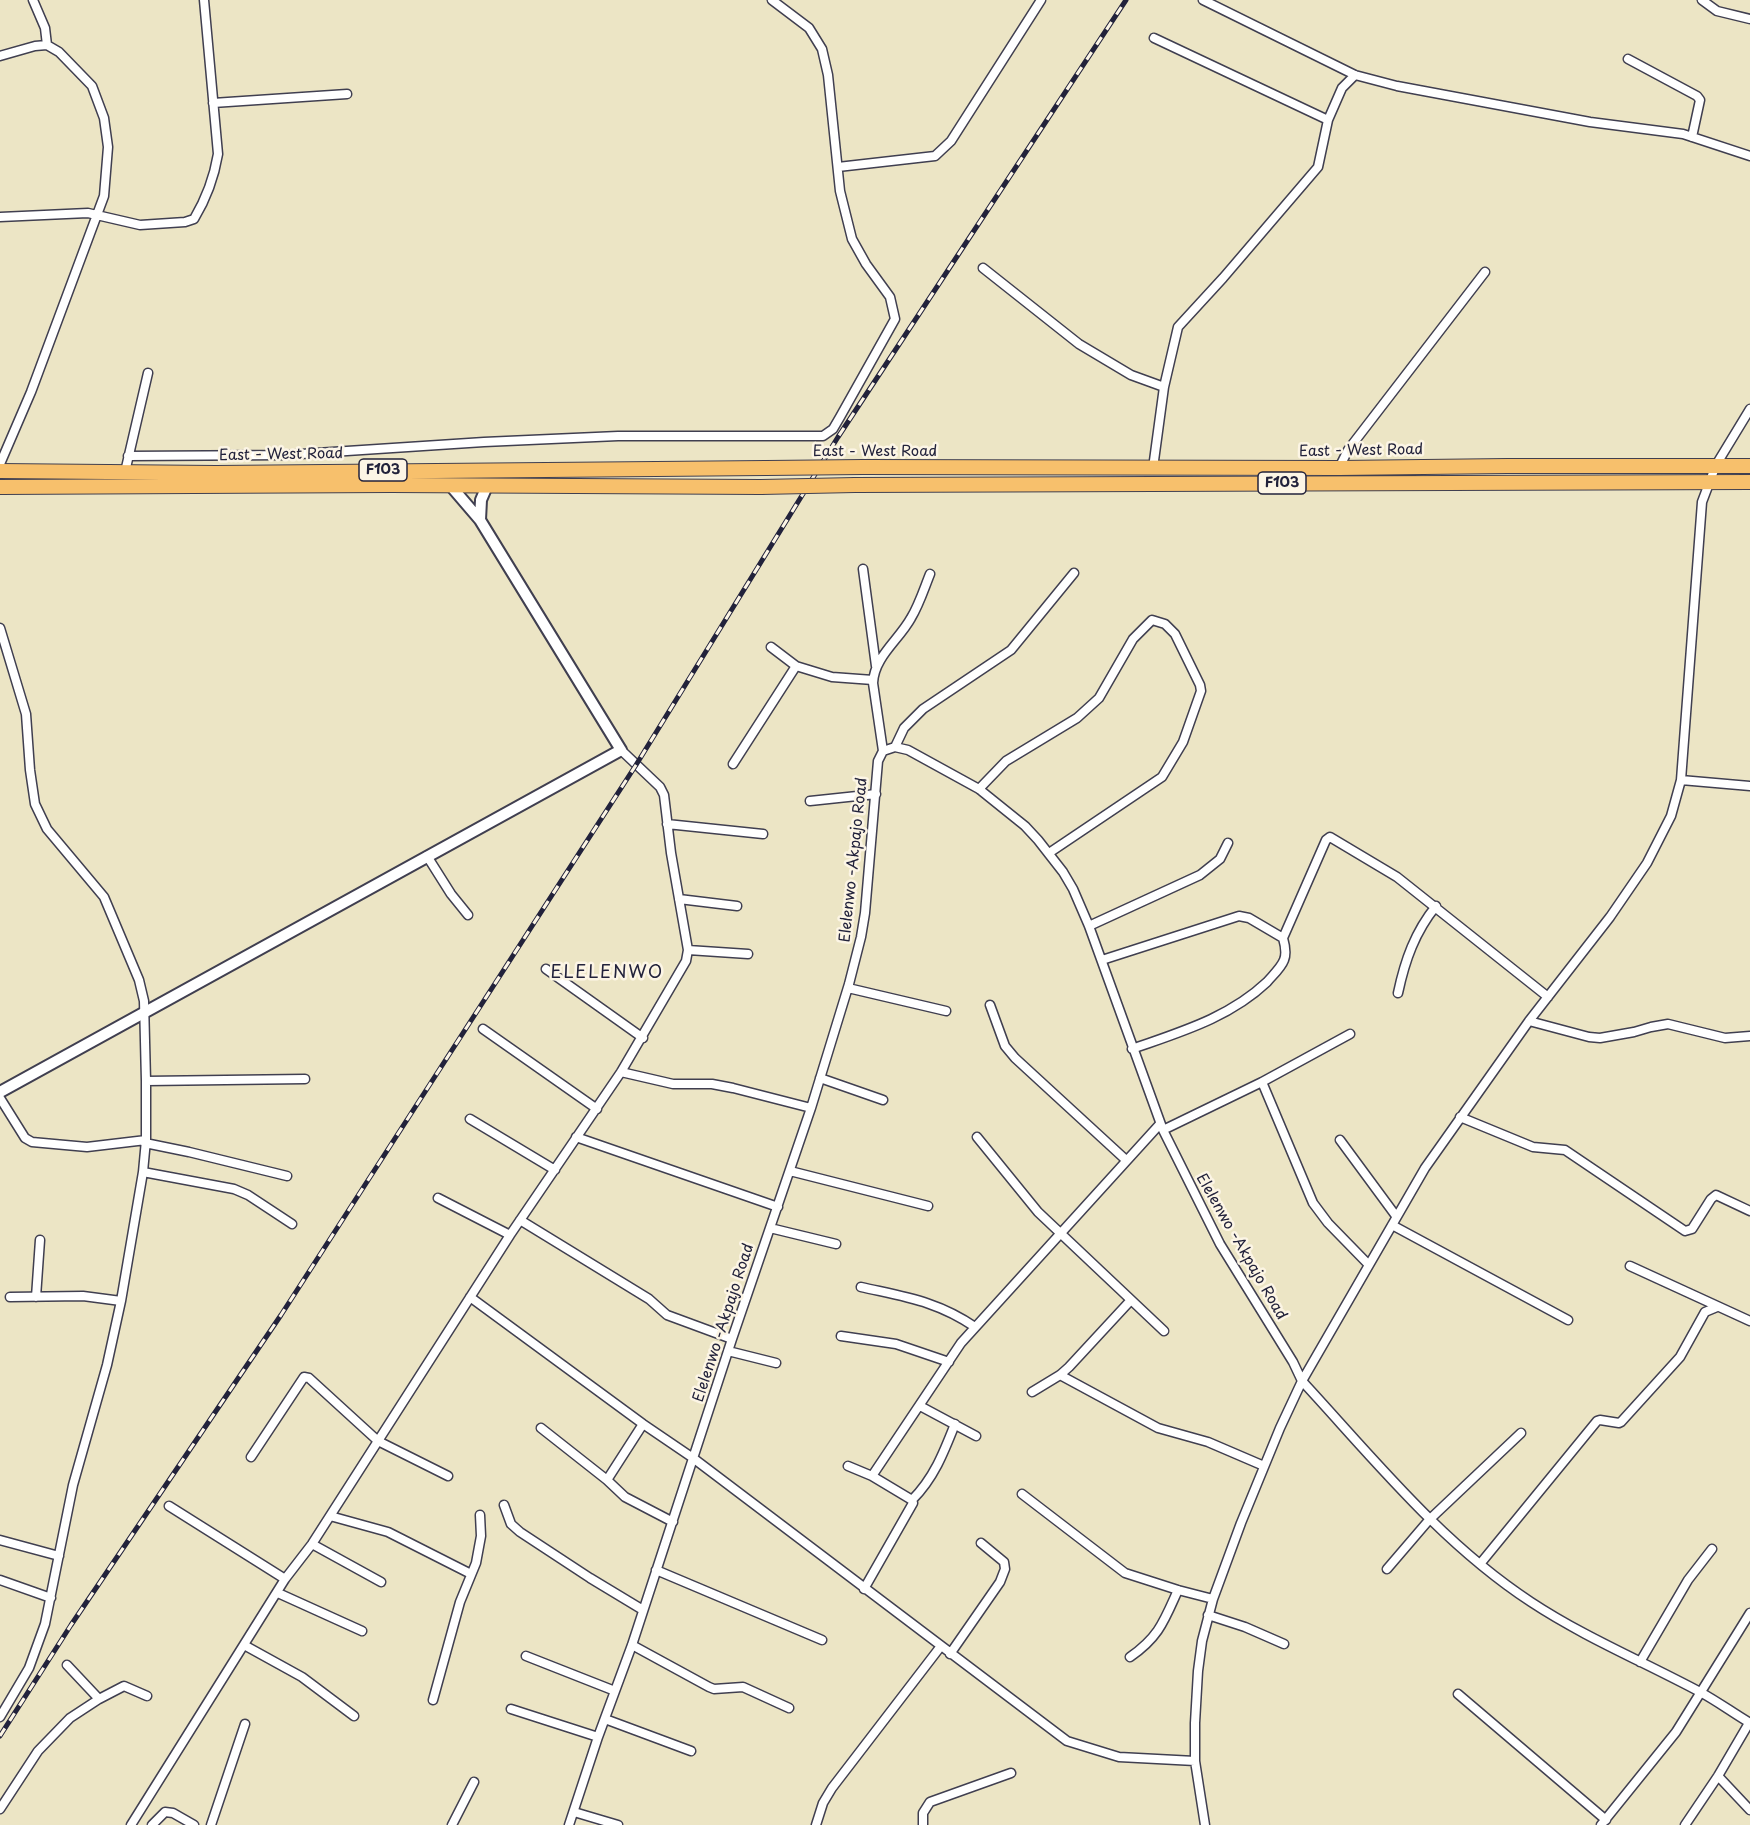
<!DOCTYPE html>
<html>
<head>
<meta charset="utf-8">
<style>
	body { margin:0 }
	canvas { display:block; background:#ece5c5 }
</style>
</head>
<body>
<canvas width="1750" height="1825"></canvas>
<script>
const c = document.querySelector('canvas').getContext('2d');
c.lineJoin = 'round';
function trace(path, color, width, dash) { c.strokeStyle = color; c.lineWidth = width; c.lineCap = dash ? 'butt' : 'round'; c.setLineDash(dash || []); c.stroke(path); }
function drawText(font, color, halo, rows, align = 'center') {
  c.font = font + ' "Playpen Sans",sans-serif'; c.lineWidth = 5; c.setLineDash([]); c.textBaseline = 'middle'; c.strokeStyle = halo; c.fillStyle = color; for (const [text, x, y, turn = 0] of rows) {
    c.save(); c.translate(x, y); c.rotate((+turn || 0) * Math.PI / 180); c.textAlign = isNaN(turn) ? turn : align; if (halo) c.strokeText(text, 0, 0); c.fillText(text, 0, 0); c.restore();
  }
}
const minor = new Path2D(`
	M33 0 45 28 47 45
	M1203 0 1355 75 1397 86 1590 122 1683 134 1750 156
	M1702 0 1717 11 1750 19
	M1154 38 1328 120
	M0 56 35 46 47 45 59 52 92 86 104 118 108 147 104 196 31 392 0 464
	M1628 59 1697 96 1700 100 1692 137
	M213 103 347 94
	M838 167 935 156 951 141 1041 0
	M0 217 88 213 140 225 185 222 194 219C206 199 214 178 218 154L204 0
	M983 268 1079 344 1131 375 1164 387
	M128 456 286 455 484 442 618 436H823L833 429 840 417 895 319 890 297 866 264 852 239 840 191 828 75 822 49 809 28 772 0
	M1153 468 1164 387 1178 327 1223 278 1318 167 1328 120 1342 88 1355 75
	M1339 468 1348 450 1485 272
	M125 472 148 373
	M863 569 876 666
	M0 628 26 714 30 770 35 804 47 829 104 897 139 980 144 1001 146 1081V1140L143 1172 121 1301 107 1365 73 1485 45 1624 29 1668 0 1717
	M771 647 796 666 832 677 873 680
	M895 747 904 728 923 709 1011 650 1074 573
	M883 751 873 683C874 657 899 640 911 618 919 605 924 589 930 574
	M733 764 796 666
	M1681 780 1750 786
	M979 789 1006 761 1077 718 1099 698 1133 639 1152 620 1165 624 1175 634 1200 685 1201 691 1183 742 1162 777 1049 853
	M810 801 876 794
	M667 824 763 834
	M427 856 451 894 468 915
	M679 899 737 906
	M1089 926 1200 875 1220 859 1228 843
	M688 950 748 954
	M1102 960 1239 916 1249 918 1283 938
	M546 969 643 1038
	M848 988 946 1011
	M1398 993C1405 960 1415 932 1436 906
	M990 1005 1005 1046 1015 1058 1126 1160
	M1529 1021 1589 1037 1600 1038 1634 1032 1651 1027 1668 1024 1725 1038 1750 1036
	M483 1029 597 1109
	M1132 1049C1180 1032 1229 1018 1267 982 1272 976 1281 968 1284 960 1287 953 1285 945 1283 938L1326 840 1330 837 1397 877 1548 997
	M621 1072 673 1084H712L733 1088 811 1108
	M820 1078 883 1100
	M146 1081 305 1079
	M1262 1082 1313 1203 1328 1223 1368 1264
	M0 1098 25 1138 32 1142 87 1147 146 1140
	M1460 1117 1533 1147 1565 1150 1685 1231 1692 1229 1711 1199 1716 1195 1750 1211
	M470 1119 555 1170
	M1163 1130 1262 1082 1350 1034
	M576 1137 778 1207
	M977 1137 1038 1212 1164 1331
	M1340 1140 1396 1216
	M145 1143 189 1152 287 1176
	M790 1171 928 1206
	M143 1172 234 1189 248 1195 292 1224
	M438 1198 510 1235
	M520 1220 649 1299 667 1315 732 1339
	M1392 1225 1568 1320
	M770 1228 836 1244
	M1630 1266 1750 1321
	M861 1287C905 1297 937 1301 975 1327
	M10 1297 83 1296 121 1301
	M36 1297 40 1240
	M470 1297 643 1424 693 1458 1067 1741 1119 1757 1195 1761
	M841 1336 896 1344 949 1362
	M728 1351 776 1363
	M1060 1375 1158 1428 1208 1442 1264 1466
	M1032 1392 1060 1375 1069 1367 1131 1300
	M920 1406 976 1436
	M541 1428 607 1480 625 1497 673 1522
	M251 1457 304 1377 309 1378 378 1441 448 1476
	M848 1466 872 1476 912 1500
	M872 1476 961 1343 1160 1124
	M607 1480 643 1424
	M1022 1494 1125 1573 1178 1590 1213 1599
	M504 1505 511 1524 520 1532 590 1578 643 1610
	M169 1506 285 1579
	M330 1516 388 1532 471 1574
	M0 1540 59 1556
	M312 1544 381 1582
	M1480 1564 1597 1421 1600 1420 1619 1423 1621 1422 1680 1357 1705 1312 1717 1307
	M1387 1569 1429 1520 1521 1433
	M656 1570 822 1640
	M0 1580 51 1598
	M864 1589 913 1503 912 1500C934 1478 944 1452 955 1424
	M278 1593 362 1631
	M1208 1615 1245 1627 1284 1644
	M244 1645 302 1677 354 1716
	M632 1645 709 1687 714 1689 743 1687 789 1708
	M950 1654 1000 1582 1005 1569 1004 1562 981 1543
	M526 1656 615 1691
	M1130 1657C1159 1637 1164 1621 1178 1590
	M1640 1662 1688 1580 1712 1549
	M1458 1694 1606 1820
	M99 1699 124 1686 147 1696
	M433 1700 460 1602 476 1563 481 1536 480 1515
	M511 1709 598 1737
	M605 1719 691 1751
	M1718 1776 1750 1810
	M0 1809 38 1751 70 1718 99 1699 67 1665
	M574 1812 618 1825
	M131 1825 285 1579 312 1544 510 1235 621 1072 686 961 688 950 671 853 664 795 660 787 621 750
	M152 1825 165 1812 173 1813 194 1825
	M211 1825 245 1724
	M452 1825 474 1782
	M569 1825 598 1737 632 1645 732 1339 811 1108 849 984 861 937 865 913 878 761 883 751 895 747 908 750 979 789 1025 826 1038 840 1063 872 1073 889 1089 926 1163 1130 1220 1244 1293 1362 1302 1381C1374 1459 1441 1543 1531 1602 1584 1637 1644 1662 1700 1692 1717 1701 1733 1713 1750 1723
	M816 1825 823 1803 832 1788 941 1646
	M923 1825V1813L930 1802 1011 1773
	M1205 1825 1195 1761V1723L1198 1671 1202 1641 1213 1599 1241 1523 1280 1428 1302 1381 1425 1168 1529 1021 1610 917 1647 863 1671 816 1681 780 1702 502 1716 465 1750 409
	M1601 1825 1676 1732 1750 1613
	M1685 1825 1718 1776 1749 1723`);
const tertiary = new Path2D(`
	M480 520 481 500 487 486
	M0 1092 621 750 480 520 450 485`);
const primary = new Path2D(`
	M863 467 1339 468 1507 466H1750
	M0 471 216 473 766 468
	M855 485 1750 482
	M0 487 390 485 761 487`);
trace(minor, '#403f50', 11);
trace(tertiary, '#403f50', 14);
trace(primary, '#403f50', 16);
trace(minor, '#fff', 8);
trace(tertiary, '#fff', 10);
trace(primary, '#f7c06c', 14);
const rail = new Path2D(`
	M0 1736 71 1625 281 1315 636 765 838 437 1126 0`);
trace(rail, '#22223b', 5);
trace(rail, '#fcf5e5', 3, [9]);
const primaryBridge = new Path2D(`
	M766 468 863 467
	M761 487 855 485`);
trace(primaryBridge, '#403f50', 16, []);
trace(primaryBridge, '#f7c06c', 14);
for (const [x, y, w] of [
	[383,470,48],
	[1282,483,48]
]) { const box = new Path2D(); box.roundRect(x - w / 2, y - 11, w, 22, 4.5); c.fillStyle = '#fcf5e5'; c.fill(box); trace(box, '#22223b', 1.5); }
drawText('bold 14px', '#22223b', null, [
	["F103",383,470],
	["F103",1282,483]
]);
drawText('15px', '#22223b', '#fcf5e5', [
	["East - West Road",1361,451,-1],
	["East - West Road",875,452],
	["East - West Road",281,455,-1],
	["Elelenwo -Akpajo Road",854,860,-84],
	["Elelenwo -Akpajo Road",1241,1247,60],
	["Elelenwo -Akpajo Road",724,1323,-72]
]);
c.letterSpacing = '1.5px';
drawText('18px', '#22223b', '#fcf5e5', [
	["ELELENWO",607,973]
]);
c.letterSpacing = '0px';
</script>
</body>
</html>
